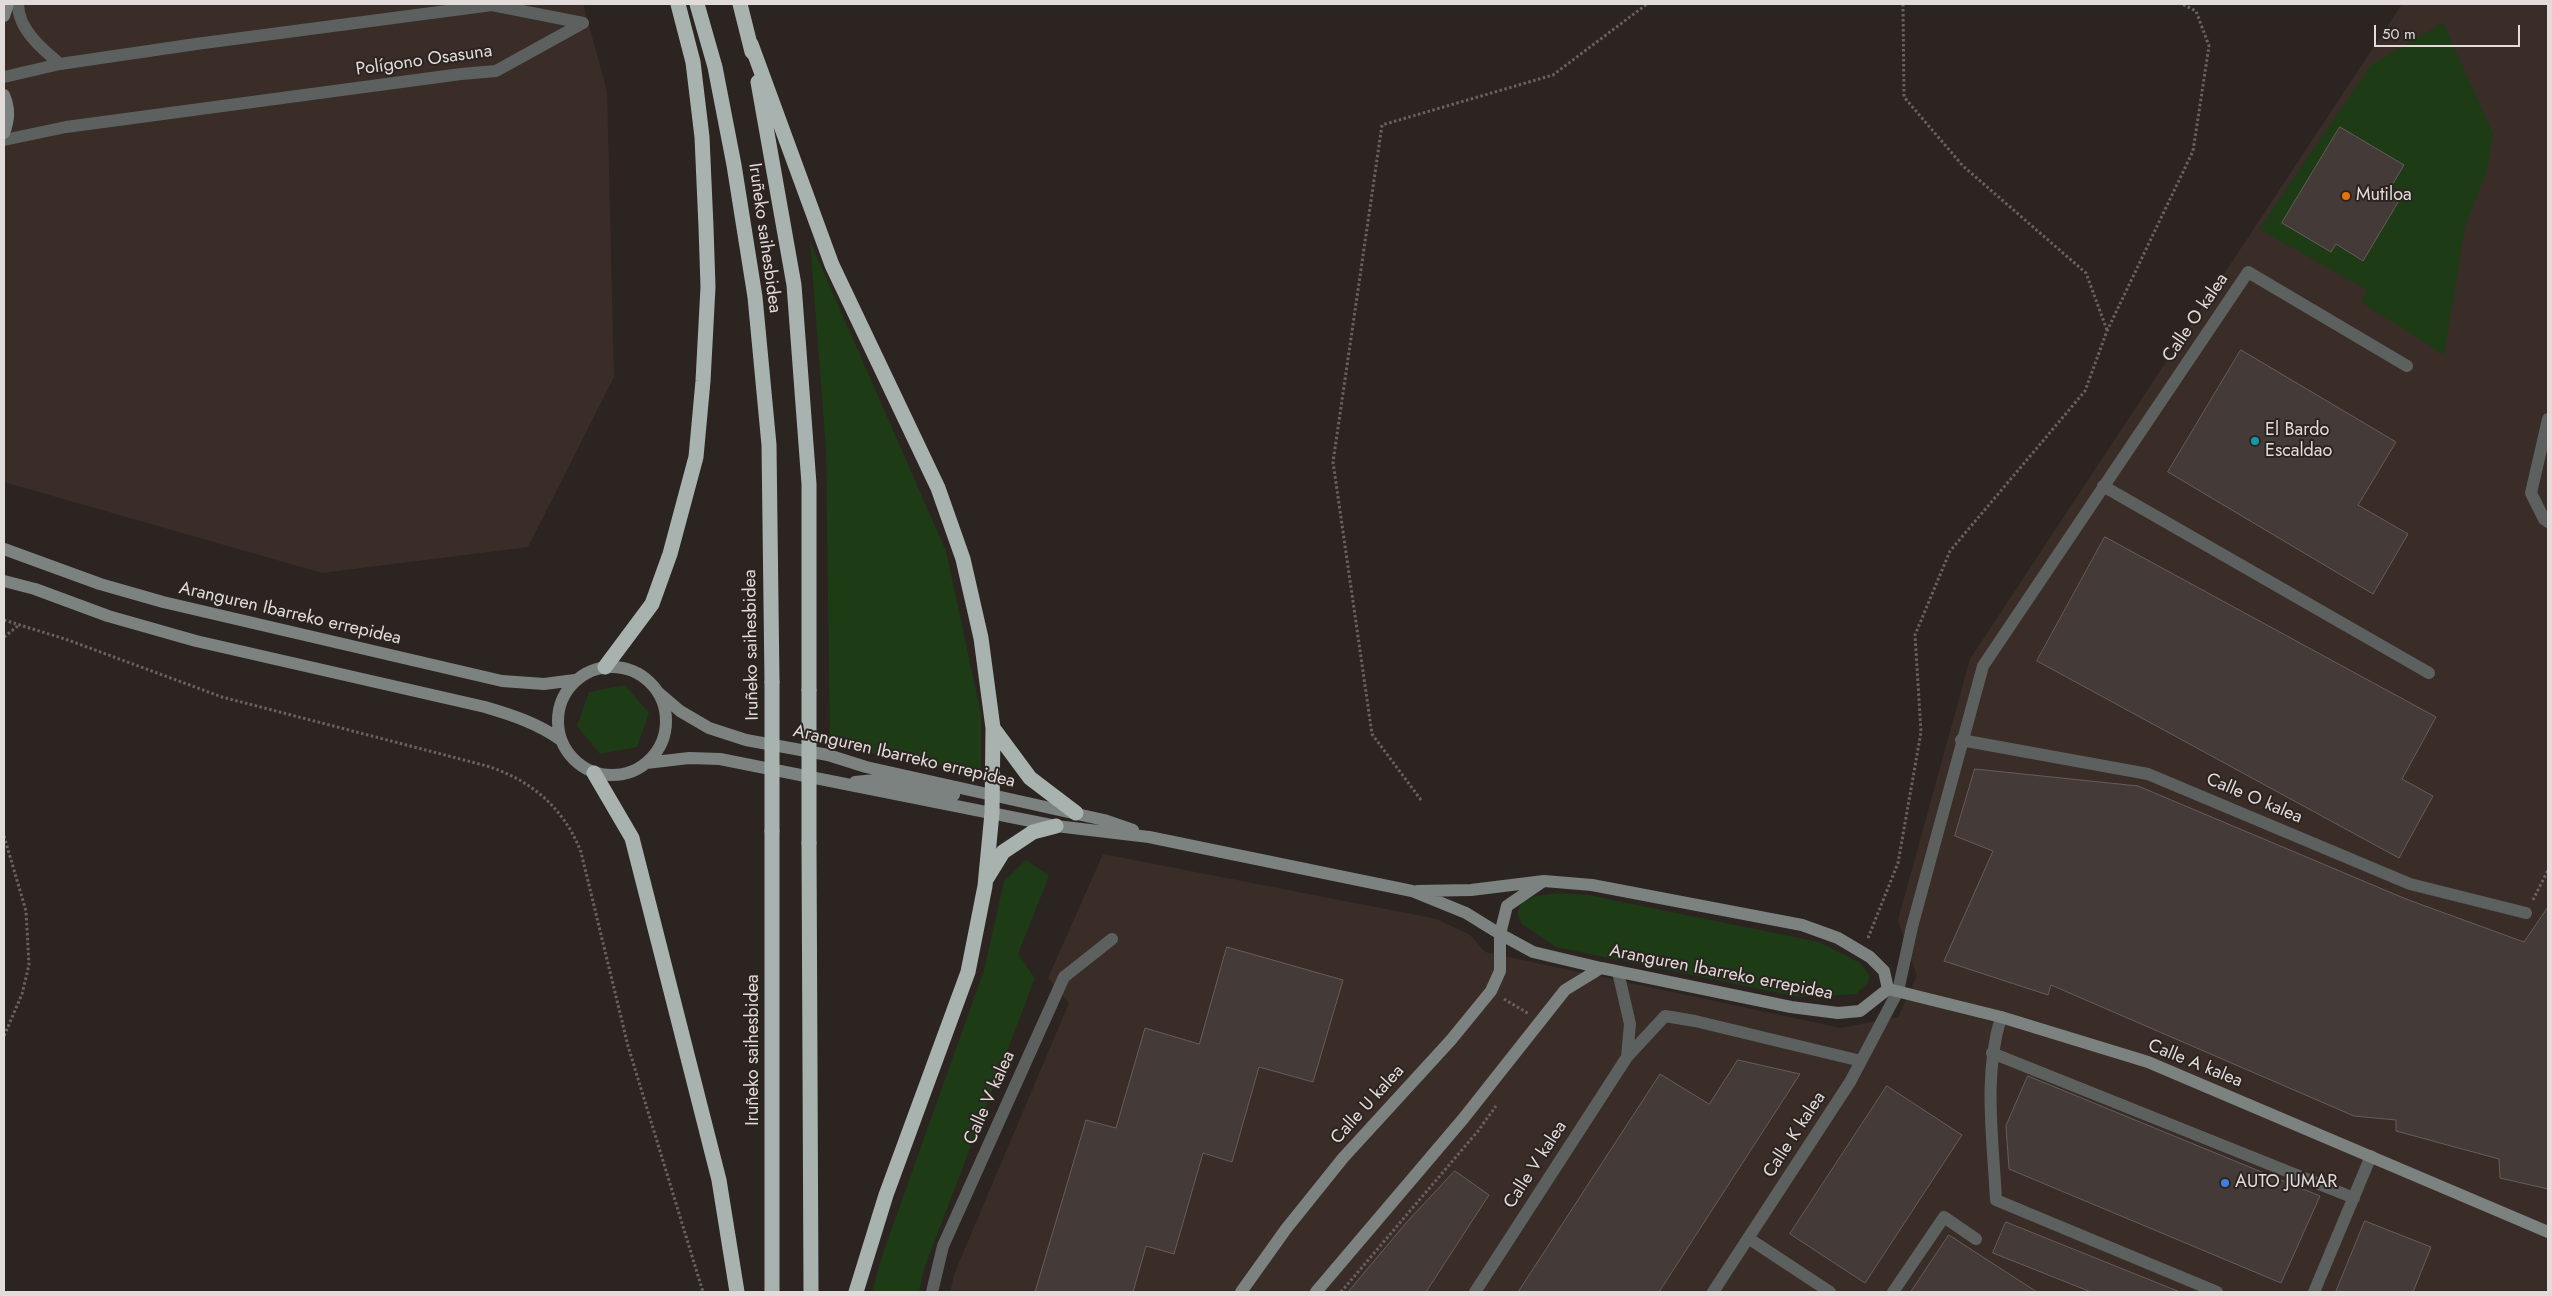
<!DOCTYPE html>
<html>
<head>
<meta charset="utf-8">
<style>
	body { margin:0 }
	#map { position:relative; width:2552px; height:1296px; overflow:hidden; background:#2c2421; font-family:Jost,sans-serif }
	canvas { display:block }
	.frame { position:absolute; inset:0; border:5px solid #e1dbd9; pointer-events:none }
	.scale { position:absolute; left:2374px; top:25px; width:146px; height:22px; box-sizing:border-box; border:2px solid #e1dbd9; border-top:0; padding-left:6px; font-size:15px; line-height:18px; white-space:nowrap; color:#e1dbd9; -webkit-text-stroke:4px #2c2421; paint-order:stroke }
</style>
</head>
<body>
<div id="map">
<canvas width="2552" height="1296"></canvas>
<div class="frame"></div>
<div class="scale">50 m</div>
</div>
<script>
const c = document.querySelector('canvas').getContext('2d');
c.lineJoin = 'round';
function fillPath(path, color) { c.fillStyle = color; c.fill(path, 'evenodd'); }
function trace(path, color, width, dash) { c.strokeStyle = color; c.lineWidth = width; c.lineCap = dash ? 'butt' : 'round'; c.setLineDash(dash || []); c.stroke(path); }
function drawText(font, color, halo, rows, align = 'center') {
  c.font = font + ' Jost,sans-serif'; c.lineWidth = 4; c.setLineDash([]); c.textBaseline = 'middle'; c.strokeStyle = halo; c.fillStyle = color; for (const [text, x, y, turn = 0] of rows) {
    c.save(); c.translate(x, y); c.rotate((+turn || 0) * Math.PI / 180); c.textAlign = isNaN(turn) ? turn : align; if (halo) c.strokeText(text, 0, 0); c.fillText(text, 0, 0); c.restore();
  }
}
fillPath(new Path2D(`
	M4 4H583L607 91 614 377 528 547 322 573 4 482Z
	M2402 4H2548V1292H950L955 1272 1069 1003 1048 978 1103 854 1437 919 1470 935 1485 952 1841 1028 1898 1017 1917 976 1898 920 1970 659Z`), '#3a2d28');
fillPath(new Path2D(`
	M2443 23 2493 134 2487 171 2465 226 2444 355 2361 302 2367 290 2259 229 2371 65ZM2340 127 2404 165 2388 192 2400 200 2363 261 2336 244 2330 252 2282 223Z
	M810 241 946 551 981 714V774L830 745 826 449Z
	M625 685 649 713 637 747 600 754 577 726 589 692Z
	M1026 860 1049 876 1018 954 1035 978 924 1269 919 1292H872L882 1256 984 970 1004 881Z
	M1559 893 1588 895 1819 942 1860 963 1869 975 1868 983 1856 994 1799 997 1556 947 1522 924 1517 913 1522 902 1535 896Z`), '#1d3b15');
const building = new Path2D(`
	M2340 127 2404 165 2388 192 2400 199 2363 261 2336 244 2331 252 2282 223Z
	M2241 350 2396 442 2358 505 2408 534 2373 594 2168 472Z
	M2105 537 2436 717 2402 779 2433 796 2399 858 2037 661Z
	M1975 769 2138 786 2406 899 2524 942 2548 907V1189L2500 1178 2499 1159 2396 1131V1120L2354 1116 2051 985 2048 995 1944 961 1993 851 1955 836Z
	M1227 947 1343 980 1313 1082 1259 1067 1232 1162 1203 1153 1174 1254 1146 1246 1133 1292H1035L1086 1120 1116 1128 1145 1028 1199 1044Z
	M1738 1060 1800 1074 1659 1292H1518L1660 1074 1709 1104Z
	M2028 1076 2320 1196 2281 1283 2009 1169 2006 1126Z
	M1887 1086 1962 1135 1865 1283 1790 1234Z
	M1455 1171 1489 1195 1426 1292H1348L1406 1223Z
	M2365 1221 2431 1247 2413 1292H2336Z
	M2006 1222 2180 1292H2091L1993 1253Z
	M1949 1235 1989 1261 2037 1292H1911Z`);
fillPath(building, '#443b39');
trace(building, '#665c5a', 1);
trace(new Path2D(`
	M1903 4 1904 97 1963 166 2086 273 2107 330
	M4 620 68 640 222 697 487 766C531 780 564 808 581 852L628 1046 703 1292
	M4 637 19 625
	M1421 800 1372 734 1333 462 1382 125 1553 75 1647 4
	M4 836 26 911 29 965 22 994 4 1036
	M2533 900 2548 870
	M1868 938 1898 863 1921 732 1915 635 1950 551 2085 391 2107 331 2193 151 2209 46 2196 11 2182 4
	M1504 999 1529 1014
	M1341 1292 1478 1131 1496 1106`), '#69625f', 3, [2.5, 2.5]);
trace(new Path2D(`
	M18 4C18 29 42 49 60 64
	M4 77 60 64 196 44 492 5 583 23 496 71 461 74 66 127 4 140
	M2548 419 2531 493 2544 519 2548 522
	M2103 486 2429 673
	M1961 740 2148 774 2410 884 2526 913
	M2001 1017C1983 1076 1993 1139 1996 1200L2217 1292
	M1992 1053 2354 1198
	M1627 1057 1665 1016 1695 1021 1861 1061
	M1748 1238 1830 1292
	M932 1292 943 1246 1064 977 1112 939
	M1475 1292 1627 1057 1630 1024 1618 972
	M1713 1292 1850 1082 1898 991 1912 927 1983 666 2248 272 2407 366
	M1893 1292 1944 1217 1976 1239
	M2314 1292 2371 1156`), '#5c615f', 12);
trace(new Path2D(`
	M4 16 8 4
	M4 95C10 109 9 120 4 133
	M4 549 100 584 163 602 502 681 544 684 575 680
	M4 581 35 589 108 616 196 641 485 707C512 715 537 723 561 740
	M558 721a54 54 0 1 1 108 0a54 54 0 1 1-108 0Z
	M659 693 680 711 709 728 746 740 828 755 866 767 1104 820 1133 830
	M646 763 689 758 720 759 1056 826 1149 837 1412 891 1466 913 1500 934V971L1491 991 1451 1040 1343 1158 1286 1229 1241 1292
	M855 782 875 780 954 795
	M1542 882 1507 906 1500 934 1533 952 1601 968 1791 1007 1838 1013 1860 1011 1888 989
	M1417 891 1471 890 1544 881 1592 885 1802 925 1838 938 1870 957 1884 971 1888 989
	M1888 989 2001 1017 2148 1062 2548 1232
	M1316 1292 1463 1119 1565 990 1601 968`), '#7b827f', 12);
trace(new Path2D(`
	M697 4 715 67 734 165 755 297 769 445 772 682
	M740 4 752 52
	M751 44 832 265 938 488 963 559 981 638 993 728 1030 778 1076 813
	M758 82 794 285 809 484V690
	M605 667 652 604 670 554 696 457 703 381 708 287 706 227 702 137 693 62 678 4
	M594 773 632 838 719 1180 737 1292
	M809 843 811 1292
	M987 878 1003 852 1033 832 1056 826
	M772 1292V831
	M856 1292 886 1195 968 972 985 886 992 813 993 728`), '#a8b3af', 15);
trace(new Path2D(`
	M772 682V831
	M809 843V690`), '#a8b3af', 15);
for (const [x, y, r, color] of [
	[2346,196,5,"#e8710a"],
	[2255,441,5,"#0f9aa8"],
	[2225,1183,5,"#3f7fe0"]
]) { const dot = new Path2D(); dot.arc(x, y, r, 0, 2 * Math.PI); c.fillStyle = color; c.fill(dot); trace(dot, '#2c2421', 2); }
drawText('18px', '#e1dbd9', '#2c2421', [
	["Polígono Osasuna",424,61,-8],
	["Iruñeko saihesbidea",764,238,82],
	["Calle O kalea",2196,318,-56],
	["Aranguren Ibarreko errepidea",290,614,13],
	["Iruñeko saihesbidea",752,645,-91],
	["Aranguren Ibarreko errepidea",904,757,13],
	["Calle O kalea",2254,799,23],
	["Aranguren Ibarreko errepidea",1721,973,11],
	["Iruñeko saihesbidea",754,1050,-90],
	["Calle A kalea",2195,1064,22],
	["Calle V kalea",990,1098,-66],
	["Calle U kalea",1368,1105,-48],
	["Calle K kalea",1795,1135,-57],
	["Calle V kalea",1536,1165,-57]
]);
drawText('18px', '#e1dbd9', '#2c2421', [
	["Mutiloa",2356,196],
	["El Bardo",2265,431],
	["Escaldao",2265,452],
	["AUTO JUMAR",2235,1183]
], 'left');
</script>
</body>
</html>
